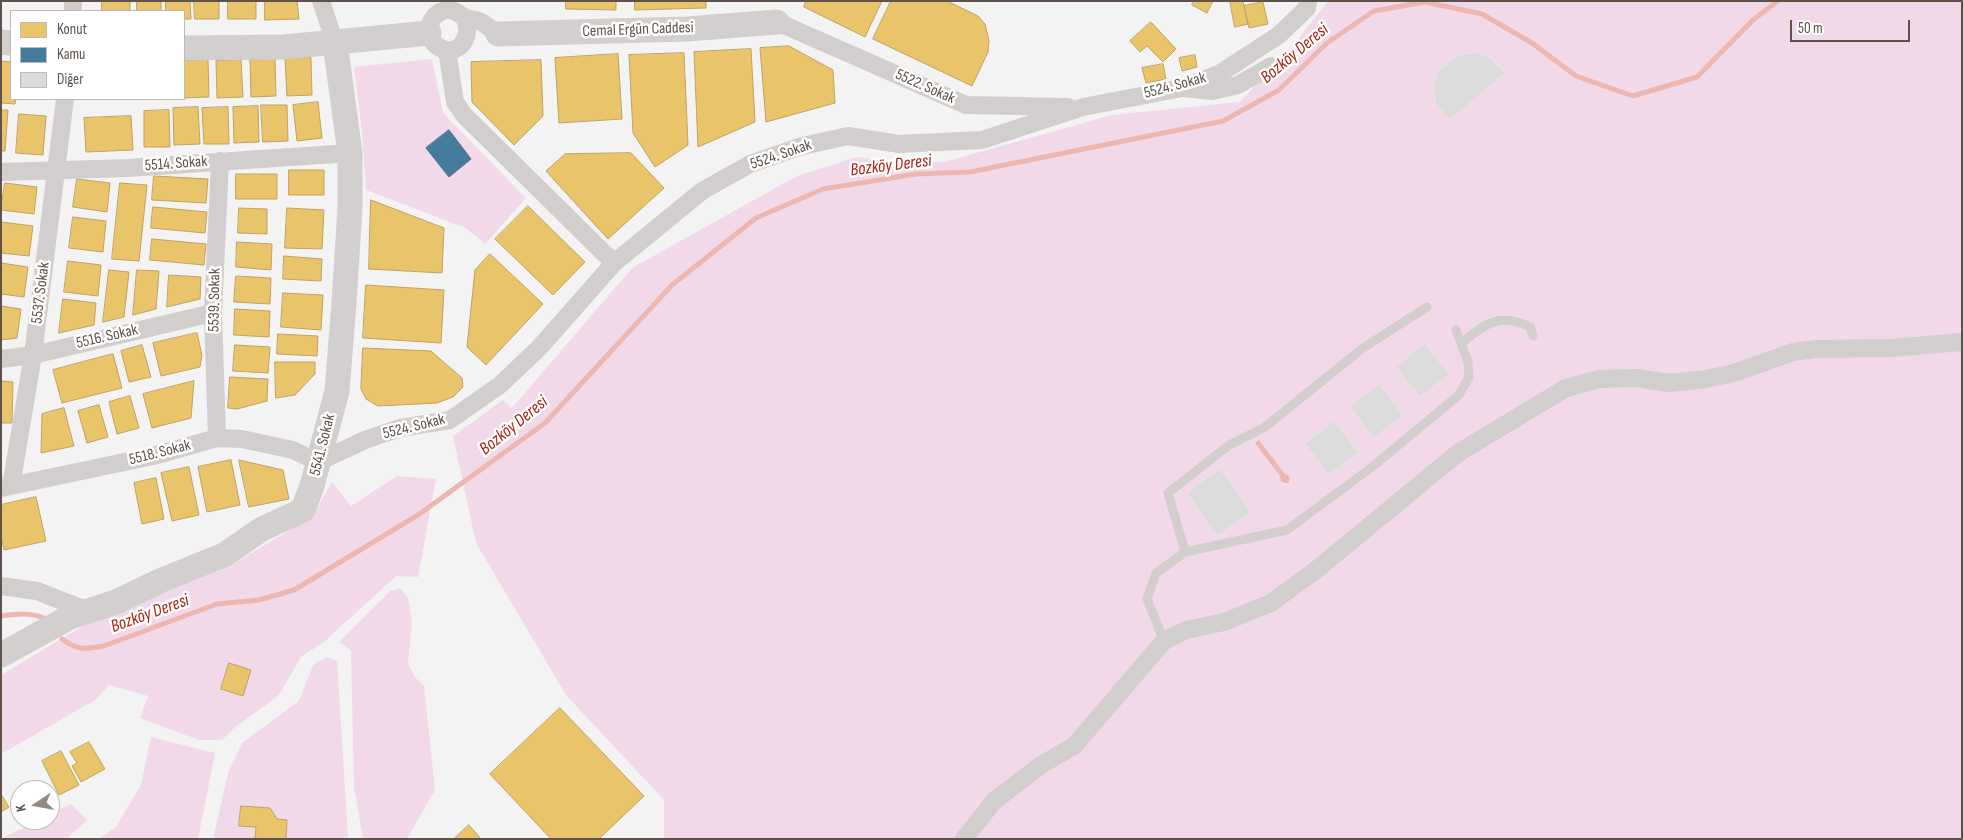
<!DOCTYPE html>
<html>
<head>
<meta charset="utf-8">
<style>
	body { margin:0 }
	#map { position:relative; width:1963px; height:840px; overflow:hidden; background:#f3f3f3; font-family:"Sofia Sans Condensed",sans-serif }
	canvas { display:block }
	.frame { position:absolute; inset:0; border:2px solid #5f524a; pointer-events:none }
	.legend { position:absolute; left:10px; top:10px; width:175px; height:90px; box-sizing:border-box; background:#fff; border:1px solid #bfbab7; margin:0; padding:6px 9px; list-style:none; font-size:15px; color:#5f524a }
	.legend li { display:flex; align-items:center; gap:10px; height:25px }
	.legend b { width:25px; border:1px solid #bfbab7 }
	.north { position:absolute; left:10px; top:780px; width:50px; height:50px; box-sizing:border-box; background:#fff; border:1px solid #bfbab7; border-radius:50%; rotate:258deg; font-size:14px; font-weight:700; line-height:20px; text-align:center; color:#5f524a }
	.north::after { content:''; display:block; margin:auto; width:18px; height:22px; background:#938a85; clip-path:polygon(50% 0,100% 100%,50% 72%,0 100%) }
	.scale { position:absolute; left:1790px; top:20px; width:120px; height:22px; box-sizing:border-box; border:2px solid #5f524a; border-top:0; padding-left:6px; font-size:15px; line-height:18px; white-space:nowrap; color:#5f524a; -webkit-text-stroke:4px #fff; paint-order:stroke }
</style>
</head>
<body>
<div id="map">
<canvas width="1963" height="840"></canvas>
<div class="frame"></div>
<ul class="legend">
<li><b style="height:14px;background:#e9c46a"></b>Konut</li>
<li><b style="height:14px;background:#457b9d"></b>Kamu</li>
<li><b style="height:14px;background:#dcdbdb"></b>Diğer</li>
</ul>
<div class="north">K</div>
<div class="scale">50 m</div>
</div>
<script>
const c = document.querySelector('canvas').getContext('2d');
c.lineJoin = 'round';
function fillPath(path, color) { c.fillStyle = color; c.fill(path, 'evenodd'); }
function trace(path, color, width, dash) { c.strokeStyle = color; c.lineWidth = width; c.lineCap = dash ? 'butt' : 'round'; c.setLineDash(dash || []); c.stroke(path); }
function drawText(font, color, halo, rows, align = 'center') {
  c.font = font + ' "Sofia Sans Condensed",sans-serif'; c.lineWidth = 5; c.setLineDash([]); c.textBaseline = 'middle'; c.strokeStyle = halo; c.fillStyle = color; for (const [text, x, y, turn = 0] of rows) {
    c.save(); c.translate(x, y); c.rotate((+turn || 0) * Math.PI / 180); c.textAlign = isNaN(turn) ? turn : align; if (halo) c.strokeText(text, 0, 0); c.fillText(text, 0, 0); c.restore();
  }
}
fillPath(new Path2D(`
	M1328 1H1962V839H664V800L566 695 476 543 453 436 503 400 512 408 632 268 797 176 857 157 900 163 944 162 1112 115 1240 102 1292 47Z
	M432 59 443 113 526 198 485 244 466 228 366 190 362 131 354 67Z
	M397 476 436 479 418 577 396 576 324 642 301 657 279 695 233 729 222 740H199L140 718 148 696 109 685 95 700 1 754V675L88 623 228 567 313 516 332 482 351 506Z
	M400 588 408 598 412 622 408 664 415 677 424 686 435 790 407 839H363L354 787 351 650 339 642 390 591Z
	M326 657 337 661 348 839H213L228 773 242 743 299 701 313 665Z
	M151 737 215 753 198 839H98L115 828 141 785Z
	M71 804 87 820 66 839H1L38 820H50V814Z`), '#f1d9ea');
fillPath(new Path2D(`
	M1259 440 1284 473 1289 476 1290 479 1288 483H1285L1281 481 1280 476 1255 443Z`), '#edb7b0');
const homes = new Path2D(`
	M102 1H130V11H102Z
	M137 1H161V11H137Z
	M166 1H190L191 19H184V11H166Z
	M194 1H219V19H195Z
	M228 1H256V19H228Z
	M265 1H297L299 19 265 20Z
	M566 1H616V10L566 9Z
	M635 1H706V8L635 10Z
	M806 1H882L865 37 804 7Z
	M891 1H947L978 16 985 24 989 41 988 52 972 86 873 39Z
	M1194 1H1213L1207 13 1192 5Z
	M1230 1H1243L1248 24 1235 27Z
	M1263 2 1268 24 1249 28 1244 6Z
	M1151 22 1176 49 1163 62 1147 46 1140 52 1130 41Z
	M789 46 833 70 835 103 766 122 760 48Z
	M751 49 755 122 698 147 694 52Z
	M684 53 688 145 655 167 633 133 629 55Z
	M618 54 622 119 559 123 555 58Z
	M1195 55 1197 67 1182 71 1179 58Z
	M311 58 312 95 287 96 285 59Z
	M275 59 276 96 251 97 250 60Z
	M208 60 209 97 184 98V61Z
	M241 60 243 97 217 98 216 61Z
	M541 60 543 116 514 145 472 102 471 62Z
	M1 61 11 62V99H16L15 104 1 103Z
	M1163 64 1166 79 1146 83 1142 68Z
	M318 102 322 138 297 141 293 105Z
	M261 105H287L288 141 263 142Z
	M258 106 259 142 234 143 233 107Z
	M198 107 200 144 174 145 173 108Z
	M228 107 229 144H204L202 108Z
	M1 110H8L5 151H1Z
	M169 110 170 147H144V111Z
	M19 114 46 116 43 155 16 153Z
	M131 116 133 150 86 152 84 118Z
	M631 153 664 188 608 239 546 171 565 154Z
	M289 170H324V195H289Z
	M236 174H277V199H236Z
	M154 176 208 179 206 203 152 200Z
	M77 179 110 183 107 212 73 207Z
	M5 183 37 187 34 214 1 210Z
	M120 183 147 185 139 261 112 259Z
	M371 200 444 228 442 273 369 269Z
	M528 206 585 262 553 295 495 239Z
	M153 207 207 212 205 233 151 228Z
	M239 208 267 209V234L238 233Z
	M287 208 324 210 322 249 285 248Z
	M73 217 106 221 103 252 69 248Z
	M1 222 33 226 29 256 1 253Z
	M152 239 206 244 204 265 150 260Z
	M237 242 272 244 271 270 236 267Z
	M490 254 543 304 486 365 467 347 475 270Z
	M284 256 322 259 321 281 283 279Z
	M68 261 101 265 98 296 64 292Z
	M1 263 28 267 24 297 1 294Z
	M109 270 129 272 124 317 103 322Z
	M137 270 159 271 156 309 133 315Z
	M169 275 201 277 200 299 167 307Z
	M236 276 271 278 270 304 234 302Z
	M366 285 444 290 441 343 363 338Z
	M283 293 323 295 321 330 281 327Z
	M63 299 96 303 94 325 59 333Z
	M1 306 21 309 17 338 1 340Z
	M235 309 270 311 269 337 234 335Z
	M197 333 202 355 200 367 161 376 153 343Z
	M278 334 318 336 317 356 277 354Z
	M142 345 151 377 129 382 121 351Z
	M235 345 270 347 268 373 233 371Z
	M363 348 431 351 462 378 463 387 453 397 437 403 378 406 366 399 361 389Z
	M113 354 122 388 62 403 53 370Z
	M275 362H315V374L295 395 276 398Z
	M230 377 268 379 267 401 237 409 228 408Z
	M1 381 13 382 12 423H1Z
	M194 381 191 418 152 428 143 394Z
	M130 396 139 428 117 434 109 402Z
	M99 405 108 437 87 443 78 411Z
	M64 408 74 446 41 453 42 414Z
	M231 460 240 505 207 512 198 467Z
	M239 460 283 470 289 499 249 507Z
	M189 467 199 515 172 521 161 473Z
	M156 478 164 519 142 524 134 483Z
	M36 497 46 541 4 550 1 536V505Z
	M229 663 251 670 243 696 221 689Z
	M560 708 644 796 599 839H551L490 774Z
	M89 742 105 769 81 782 72 766 77 763 70 752Z
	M61 751 79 785 59 795 42 761Z
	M1 794 9 807 1 812Z
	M241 806 270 808 277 819 287 820 286 839H255L256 827 239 826Z
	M469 825 481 839H454Z`);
fillPath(homes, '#e9c46a');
trace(homes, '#c0a260', 1);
const public = new Path2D(`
	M449 130 471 159 449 177 426 148Z`);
fillPath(public, '#457b9d');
trace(public, '#4d6f84', 1);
trace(new Path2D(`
	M1 616C16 614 33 612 46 619
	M62 639C78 651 85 649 104 646L217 604 259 600 294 590 418 515 545 423 672 285 756 218 823 189 916 174 970 172 1223 121 1279 90 1327 43 1374 11 1425 2 1482 14 1532 43 1576 76 1633 96 1697 77 1754 19 1778 1`), '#edb7b0', 5);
const building = new Path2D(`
	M1476 52 1489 57 1505 73 1450 120 1436 104 1433 88 1437 72 1457 56Z
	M1425 344 1449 374 1420 397 1396 367Z
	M1379 384 1403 415 1374 438 1350 407Z
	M1334 421 1358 452 1329 475 1305 444Z
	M1220 469 1251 512 1218 536 1187 493Z`);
fillPath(building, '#dcdbdb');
trace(building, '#e6e5e5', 1);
trace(new Path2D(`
	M1461 344C1483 324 1500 312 1530 327L1533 336
	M1185 552 1168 493 1229 445 1265 427 1363 348 1427 307
	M1164 641 1147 599 1156 573 1185 552 1287 530 1372 467 1459 395 1469 377 1468 362 1456 330`), '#d1cecd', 9);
trace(new Path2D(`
	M321 1 335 43
	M73 11V1
	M464 17C475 38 455 61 436 45 423 34 430 12 447 10 455 9 458 14 464 17 469 20 475 19 479 21 486 24 492 30 498 34
	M777 22 966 105 1068 107
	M447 50 455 102 464 115 614 263
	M1185 88 1212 91 1238 85 1271 66
	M1 172 128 168 350 153
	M1 359 33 355 213 313
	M217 438 213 313 220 161
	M11 486 33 355 65 99
	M1 488 153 456 217 438 242 439 293 450 318 462 365 440 400 428 450 420 500 385 539 348 614 263 702 191 750 164 802 146 848 136 899 144 982 140 1083 107 1182 88 1219 74 1279 35 1307 8 1308 1
	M1 586 37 591 88 611
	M964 839 994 801 1041 765 1074 746 1164 641 1186 630 1224 622 1271 603 1316 570 1458 453 1566 388 1599 379 1636 378 1669 383 1706 379 1734 373 1793 352 1816 349 1892 348 1962 342`), '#d1cecd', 18);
trace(new Path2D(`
	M498 34 687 29 777 22
	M1 42 11 43
	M184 48 284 47 429 33
	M1 655 70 617 116 602 162 580 224 555 262 529 303 510 312 486 337 391 344 303 350 208V153L335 43`), '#d2cfce', 25);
drawText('16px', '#5f524a', '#fff', [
	["Cemal Ergün Caddesi",638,30,-2],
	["5524. Sokak",1175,86,-15],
	["5522. Sokak",925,87,24],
	["5524. Sokak",781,155,-19],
	["5514. Sokak",176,164,-4],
	["5537. Sokak",41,293,-83],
	["5539. Sokak",215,300,-89],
	["5516. Sokak",107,337,-13],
	["5524. Sokak",414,427,-14],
	["5541. Sokak",323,445,-76],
	["5518. Sokak",160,453,-14]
]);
drawText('italic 18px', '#aa2412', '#fff', [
	["Bozköy Deresi",1295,54,-40],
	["Bozköy Deresi",891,166,-7],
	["Bozköy Deresi",514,426,-39],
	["Bozköy Deresi",150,614,-20]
]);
</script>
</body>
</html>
